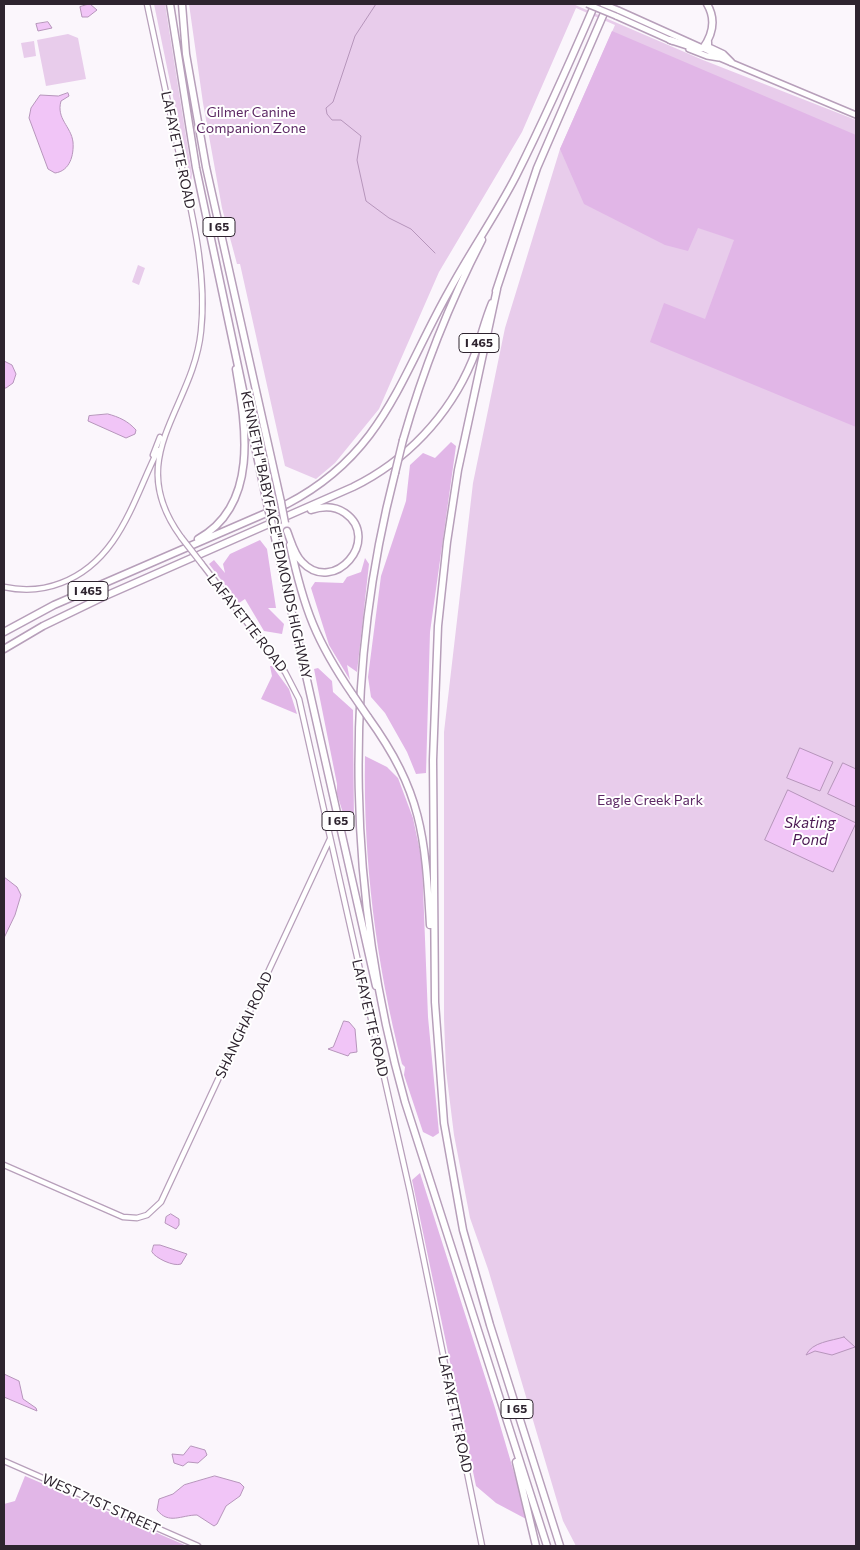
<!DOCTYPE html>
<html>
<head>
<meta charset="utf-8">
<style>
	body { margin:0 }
	#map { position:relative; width:860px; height:1550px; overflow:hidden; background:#fbf6fc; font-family:Commissioner,sans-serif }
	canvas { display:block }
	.frame { position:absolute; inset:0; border:5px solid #2e242f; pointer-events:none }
</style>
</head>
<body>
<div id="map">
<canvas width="860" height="1550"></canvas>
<div class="frame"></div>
</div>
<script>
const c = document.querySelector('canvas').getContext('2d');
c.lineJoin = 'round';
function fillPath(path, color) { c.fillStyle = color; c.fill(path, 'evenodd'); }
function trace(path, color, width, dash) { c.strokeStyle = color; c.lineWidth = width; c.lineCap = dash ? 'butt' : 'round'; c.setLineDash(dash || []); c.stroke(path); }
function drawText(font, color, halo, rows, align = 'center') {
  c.font = font + ' Commissioner,sans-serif'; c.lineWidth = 4; c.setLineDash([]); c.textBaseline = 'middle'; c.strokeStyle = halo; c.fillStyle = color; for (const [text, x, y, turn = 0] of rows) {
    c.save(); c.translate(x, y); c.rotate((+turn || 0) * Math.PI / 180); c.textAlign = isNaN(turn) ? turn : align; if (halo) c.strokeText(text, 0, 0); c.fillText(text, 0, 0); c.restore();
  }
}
fillPath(new Path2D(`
	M154 4H165L192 174 191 184Z
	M189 4H573L703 60 856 120V1546H576L563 1521 488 1269 470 1218 454 1135 446 1070 444 1019V732L473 483 505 328 560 149 615 25 576 8 522 132 439 272 379 409 335 463 316 479 285 466 240 264H237L222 208 203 103Z
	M68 34 78 38 86 79 46 86 37 40Z
	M34 41 36 56 24 58 21 43Z
	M138 265 145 268 139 285 132 282Z`), '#e8cceb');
fillPath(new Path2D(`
	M612 31 856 135V427L650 342 664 303 705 319 734 240 698 228 688 251 665 245 584 204 560 149Z
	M451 442 456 446 430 632 426 773 416 774 407 752 385 713 371 697 368 677 381 576 406 501 410 465 423 453 435 458Z
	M260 540 267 549 276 608H268L284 624 282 634 264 631 245 599 239 603 209 564 214 560 225 573 223 564 230 554Z
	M365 558 369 564 357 672 347 665 350 680 329 645 311 588 315 582 343 583 347 577 361 572Z
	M270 666H272L289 689 297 714 261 699 272 676Z
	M318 668 332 681 333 692 353 710 354 825 347 826 337 794V784L314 669Z
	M365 756 387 767 398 778 413 818 422 861 428 1017 439 1133 433 1137 423 1132 404 1075 405 1067 402 1064C376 963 363 860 365 756Z
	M420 1173 495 1408 528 1520 496 1503 476 1486 412 1180Z
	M25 1476 187 1546H4V1504L15 1501Z`), '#e1b6e7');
const water = new Path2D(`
	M90 4 97 10 88 17H82L80 7Z
	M48 22 52 28 38 31 36 24Z
	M68 93 69 96 61 101C56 119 71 126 73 142 74 155 70 171 55 173L48 169 29 118 31 108 40 95 58 96Z
	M4 361 12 365 16 374 13 383 6 388H4Z
	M108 414C119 417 128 421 136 430L135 434 126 438 88 421 89 416Z
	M800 748 833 762 820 791 787 778Z
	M843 763 856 769V807L828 794Z
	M788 790 856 823 833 872 765 840Z
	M4 877 17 887 21 895 15 915 4 938Z
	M344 1021 349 1022 355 1029 357 1052 350 1053 348 1056 328 1049 333 1047Z
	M171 1214 179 1219V1225L176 1229 165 1223 166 1217Z
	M154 1245H160L187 1254 181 1264C174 1267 155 1258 152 1252Z
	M844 1337 855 1347 832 1355 815 1351 806 1355C812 1342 831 1341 844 1337Z
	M4 1374 19 1381 23 1399 36 1408 37 1411 4 1397Z
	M191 1446 205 1450 207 1455 198 1463 188 1462 183 1466 174 1463 172 1454 183 1455Z
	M215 1476 240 1483 244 1487 240 1496 226 1506 217 1524 214 1526 197 1515C181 1515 169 1525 157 1510L159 1499 173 1494 184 1485Z`);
fillPath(water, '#f1c5f7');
trace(water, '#b695bb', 1);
trace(new Path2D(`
	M376 4 355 36 333 102 326 108 327 114 332 120H341L361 136 357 160 366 201 389 218 411 229 435 253`), '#b695bb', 1);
const secondary = new Path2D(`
	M147 4C158 57 170 110 181 163 193 218 207 275 201 331 193 410 122 456 181 537
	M153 455 160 437
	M202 564 285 672 299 699 410 1192 482 1546
	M4 587C23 591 43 590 61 583 119 561 133 500 158 450
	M4 1165 123 1217 137 1218 147 1215 161 1202 330 839
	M4 1461 198 1546`);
const primary = new Path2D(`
	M618 10 709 51 720 58 856 115
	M616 16 672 41
	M689 49 707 56 719 58`);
const highway = new Path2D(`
	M170 4 196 168 268 508
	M182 4 186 54 206 167 281 502
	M670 40 698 49 703 48C713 34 716 19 707 4
	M708 42V47L723 54 731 62
	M497 289 458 470 447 542 438 626 433 760 435 1002 444 1123 463 1230 490 1325 560 1546
	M496 291 537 168 608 4
	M403 440C423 370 449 304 482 240
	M395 473C342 678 348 899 405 1102L547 1546
	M273 529 376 986
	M287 531C291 541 294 554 302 562 334 596 382 539 345 513 335 506 323 506 311 510
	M198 539C259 505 246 427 236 369
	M290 545C304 609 316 641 353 695
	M4 632 54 605 287 504C383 454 400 378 449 291 470 252 496 215 516 176 544 120 570 62 595 4
	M4 649 43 626 103 597 353 487C406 461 449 416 472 361 480 342 484 322 492 303
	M368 717C422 792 425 835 430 925
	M516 1462 536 1546`);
trace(secondary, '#b79fba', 7);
trace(primary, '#b79fba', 8);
trace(highway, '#b79fba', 9);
trace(secondary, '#fff', 4.5);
trace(primary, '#fff', 5);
trace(highway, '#fff', 6);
const secondaryBridge = new Path2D(`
	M181 537 202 564`);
const primaryBridge = new Path2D(`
	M587 4 616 16
	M603 4 618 10`);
const highwayBridge = new Path2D(`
	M395 473 403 440
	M281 502 285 523
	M268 508 273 529
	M353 695 368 717`);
trace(secondaryBridge, '#b79fba', 7, []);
trace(primaryBridge, '#b79fba', 8, []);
trace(highwayBridge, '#b79fba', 9, []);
trace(secondaryBridge, '#fff', 4.5);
trace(primaryBridge, '#fff', 5);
trace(highwayBridge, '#fff', 6);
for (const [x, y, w] of [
	[219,227,32],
	[479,343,40],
	[88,591,40],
	[338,821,32],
	[517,1409,32]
]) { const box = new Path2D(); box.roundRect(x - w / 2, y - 9.5, w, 19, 4); c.fillStyle = '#fff'; c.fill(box); trace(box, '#2e242f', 1); }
drawText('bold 12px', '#2e242f', null, [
	["I 65",219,227],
	["I 465",479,343],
	["I 465",88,591],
	["I 65",338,821],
	["I 65",517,1409]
]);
drawText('14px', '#5c2864', '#fff', [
	["Gilmer Canine",251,112],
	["Companion Zone",251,128],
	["Eagle Creek Park",650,800]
]);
drawText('14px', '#2e242f', '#fff', [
	["LAFAYETTE ROAD",178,150,78],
	["KENNETH \"BABYFACE\" EDMONDS HIGHWAY",276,535,78],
	["LAFAYETTE ROAD",247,623,52],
	["LAFAYETTE ROAD",370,1018,77],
	["SHANGHAI ROAD",244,1025,-65],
	["LAFAYETTE ROAD",455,1414,78],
	["WEST 71ST STREET",101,1504,24]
]);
drawText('italic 15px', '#4a1752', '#fff', [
	["Skating",810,823],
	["Pond",810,840]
]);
</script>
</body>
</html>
